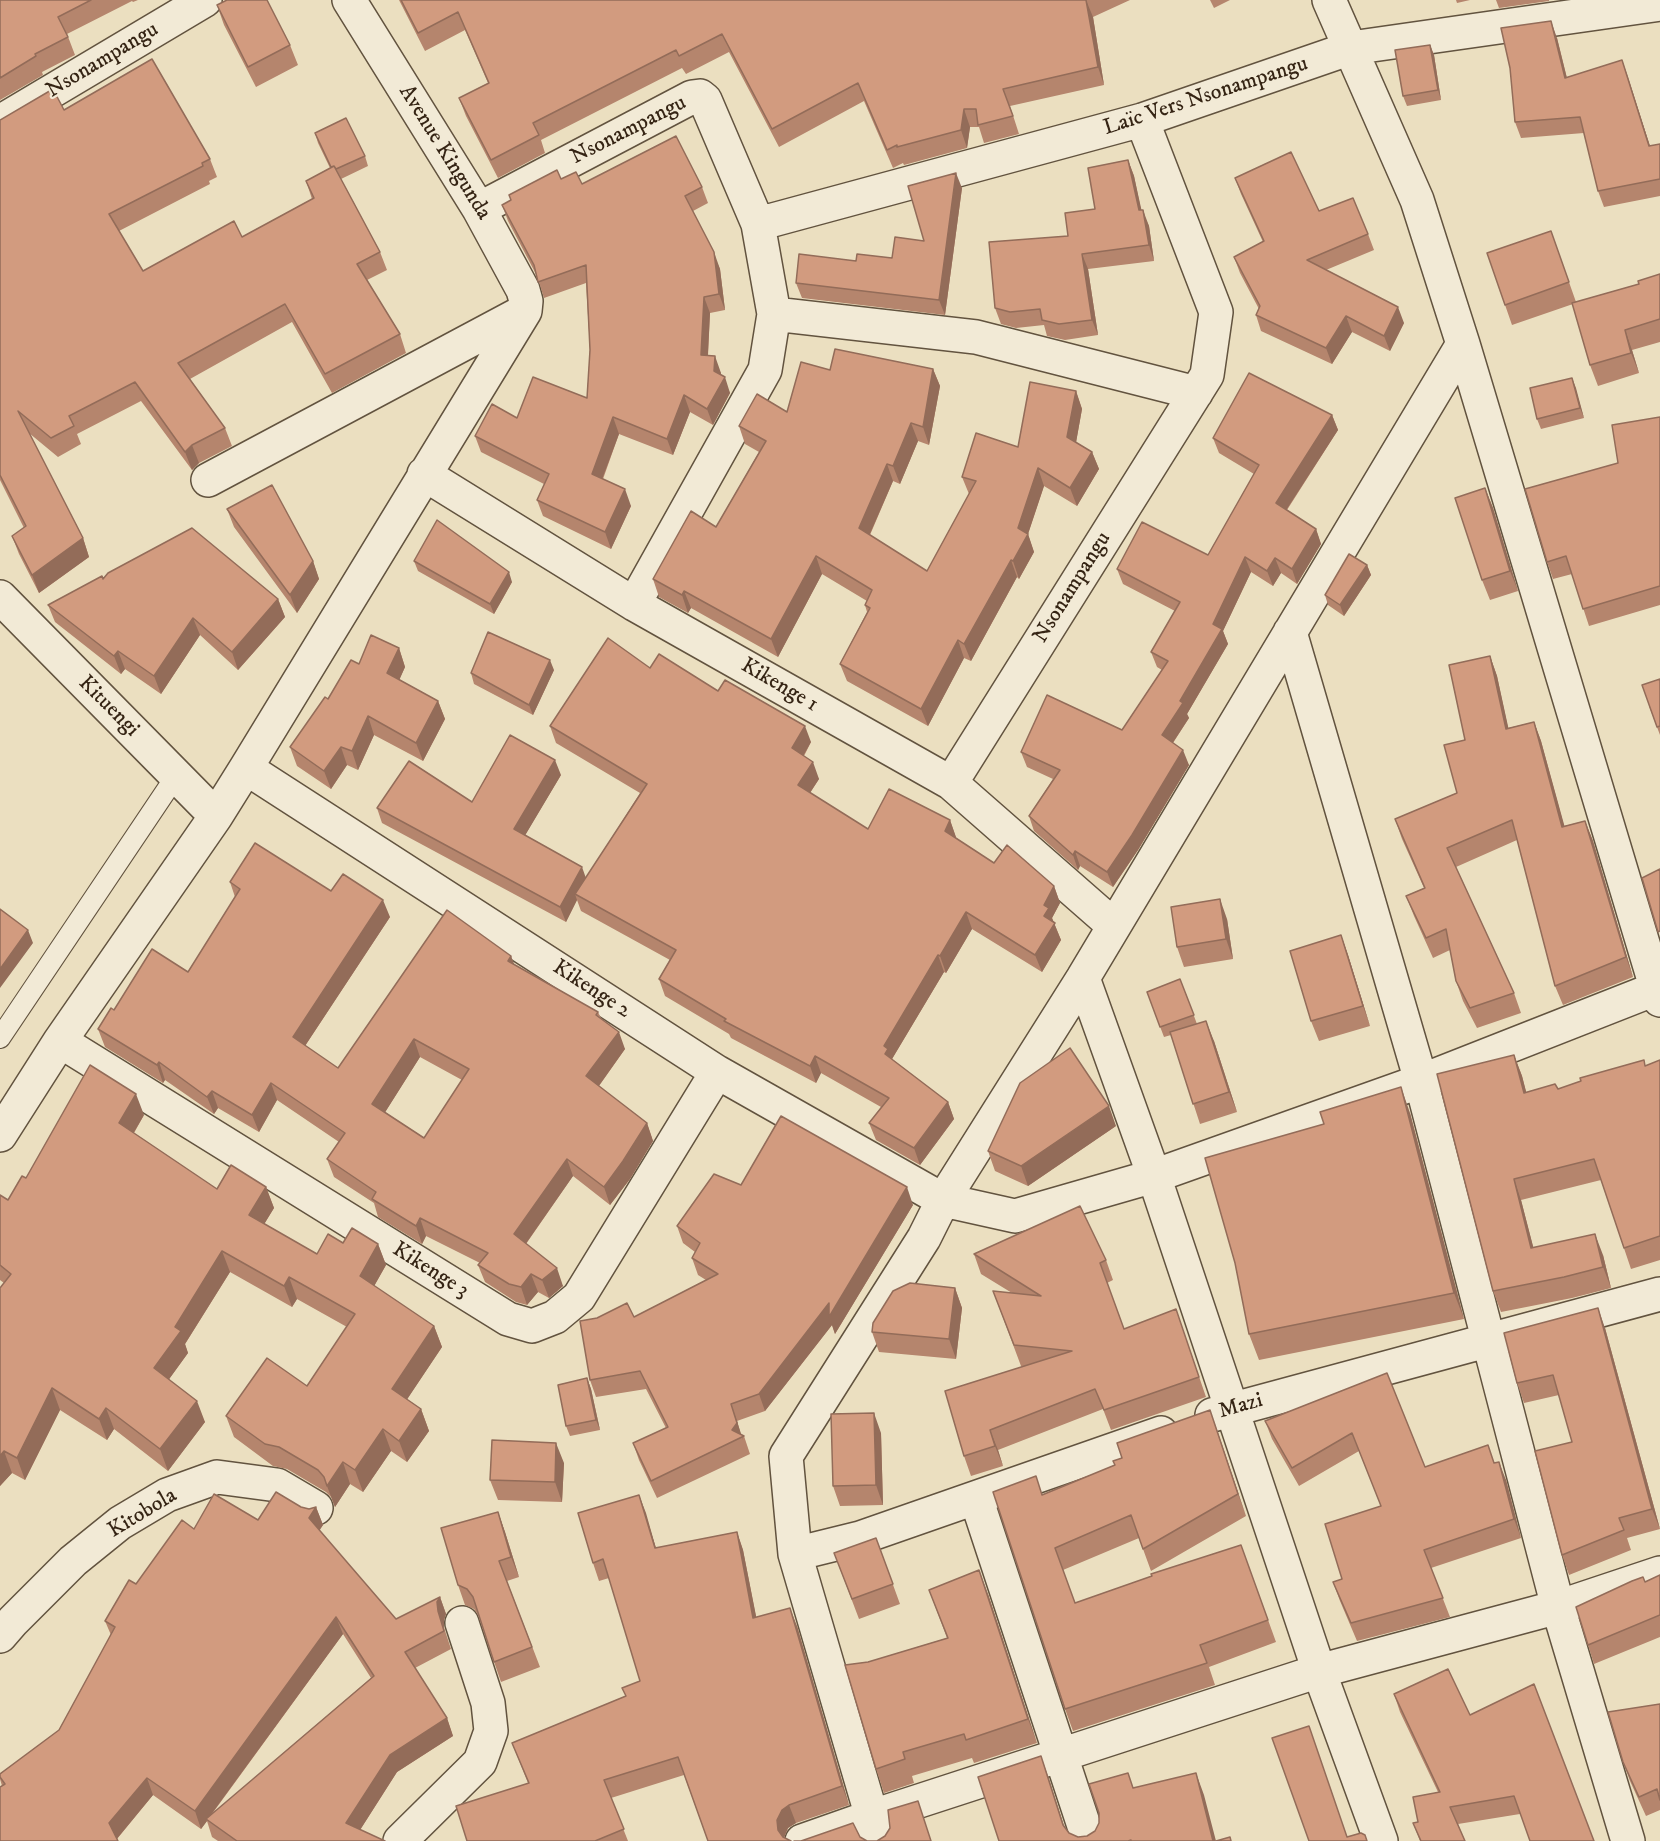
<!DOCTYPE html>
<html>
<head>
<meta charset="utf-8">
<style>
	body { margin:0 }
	canvas { display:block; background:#ebdfc0 }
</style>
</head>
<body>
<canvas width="1660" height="1841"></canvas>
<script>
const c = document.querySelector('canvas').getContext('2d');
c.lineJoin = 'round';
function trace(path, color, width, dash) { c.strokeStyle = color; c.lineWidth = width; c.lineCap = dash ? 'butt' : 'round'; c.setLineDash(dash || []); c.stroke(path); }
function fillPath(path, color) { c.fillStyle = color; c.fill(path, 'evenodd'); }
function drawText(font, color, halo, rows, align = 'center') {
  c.font = font + ' "IM FELL DW Pica",serif'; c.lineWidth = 4.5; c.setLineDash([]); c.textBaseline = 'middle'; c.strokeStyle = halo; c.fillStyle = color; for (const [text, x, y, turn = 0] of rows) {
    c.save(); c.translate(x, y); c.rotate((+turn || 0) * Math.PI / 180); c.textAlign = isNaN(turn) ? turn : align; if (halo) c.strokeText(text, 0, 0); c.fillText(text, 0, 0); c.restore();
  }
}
const lane = new Path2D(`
	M0 1038 176 776`);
const street = new Path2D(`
	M1329 0 1417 200 1463 344 1660 1000
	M0 122 205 0
	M479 209 692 97 700 96 705 100 758 224 774 314 765 370 634 604
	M758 224 1142 120 1351 48 1660 4
	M774 314 976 337 1196 393
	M424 474 634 604 951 783 1113 925
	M208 480 523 312
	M0 597 216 816
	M1290 632 1421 1081 1558 1607 1628 1841
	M246 768 717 1072 943 1200 1015 1216 1154 1176 1421 1081 1660 987
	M951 783 1207 375 1216 312 1142 120
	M1083 978 1154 1176 1319 1671 1381 1841
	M60 1041 508 1319 532 1326 555 1317 579 1297 717 1072
	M0 1135 60 1041 216 816 246 768 525 311 526 301 523 290 479 209 349 0
	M1212 1415 1660 1294
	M976 1498 1089 1841
	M795 1554 860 1538 1161 1433
	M0 1636 13 1621 73 1561 120 1523 167 1495 217 1477 277 1485 316 1508
	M400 1841 480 1762 491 1731 488 1703 462 1623
	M802 1841 873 1816 1319 1671 1558 1607 1660 1573
	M879 1841 795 1554 786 1456 924 1238 943 1200 1083 978 1463 344`);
trace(lane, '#62533f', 22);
trace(street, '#62533f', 36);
trace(lane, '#f2ead6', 20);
trace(street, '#f2ead6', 33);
fillPath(new Path2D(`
	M0 0H138L133 2 132 1 67 34 75 55 42 72 43 75 0 100Z
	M399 0H1130L1093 17 1104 85 1010 106 1019 134 984 143 979 127H970L967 148 904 165 903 163 893 168 864 101 779 147 729 52 686 74 682 68 541 140 545 153 498 178 466 116 459 98 488 83 465 30 425 51Z
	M1210 0H1230L1214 8Z
	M1456 0H1470L1457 3Z
	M1496 0H1549V1L1499 8Z
	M217 5 290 45 298 65 256 87 224 25Z
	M1557 38 1567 78 1622 60 1650 146 1660 144V196L1604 207 1598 191 1584 133 1521 138 1515 122Z
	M1430 45 1434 55 1441 100 1407 106 1403 96Z
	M64 110 210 159 217 177 209 181 210 184 119 231 143 271 242 237 312 199 306 181 330 168 318 143 315 133 365 156 368 166 341 179 380 252 387 270 367 280 400 334 406 353 332 393 292 322 190 379 225 428 232 446 199 463 192 470 141 401 77 434 81 444 58 457 29 433 83 538 89 557 39 593 19 554 12 536 24 528 0 480V120Z
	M1128 160 1134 176 1141 210 1149 226 1154 261 1088 269 1098 335 1065 340 1047 336 1044 325 1016 328 1001 324 995 308 1095 209Z
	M1235 178 1319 211 1368 234 1374 250 1326 270 1404 323 1390 351 1352 332 1332 364 1261 331 1256 315 1259 309 1240 273 1234 257 1263 242 1241 194Z
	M561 179 582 184 702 187 708 203 693 211 720 269 725 310 710 313 708 356 721 373V375L730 393 713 425 690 412 673 455 619 434 603 479 631 506 611 549 543 516 537 500 544 484 481 452 475 436 517 418 587 398 590 350 586 283 544 298 537 276 508 221 502 205 511 200 509 195Z
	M962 188 945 315 802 298 796 283 856 261 892 258 924 241Z
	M1551 231 1576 302 1639 284 1660 274V342L1632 350 1639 373 1598 386 1590 365 1573 304 1512 325 1487 253Z
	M933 369 940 386 929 445 918 441 900 484 893 481 870 535 927 571 969 494 962 477 1018 447 1076 391 1082 409 1076 442 1092 452 1099 469 1077 506 1044 486 1028 534 1034 552 1019 579 1017 577 971 661 964 658 928 726 847 681 840 664 867 612 865 605 867 601 822 574 778 657 691 608 688 613 659 597 653 579 716 527 759 452 745 444 739 426 787 412 830 370Z
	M1572 378 1584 418 1541 429 1537 419Z
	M1332 415 1338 430 1287 510 1316 529 1321 544 1297 584 1281 573 1273 586 1251 572 1223 631 1228 644 1187 714 1189 718 1173 743 1189 765 1138 850 1113 887 1080 866 1078 870 1034 831 1029 816 1053 779 1027 767 1021 752 1122 730 1162 670 1157 667 1151 652 1175 611 1123 584 1117 569 1208 555 1254 474 1219 453 1213 438Z
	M1660 417V605L1589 626 1572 574 1553 579 1547 562 1618 463Z
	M1485 488 1493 508 1518 591 1490 600 1482 580Z
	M227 509 313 561 319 579 297 613 234 527Z
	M414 561 512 582 494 614 418 571Z
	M1367 565 1371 575 1344 616 1328 605 1325 595Z
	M103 579 278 599 285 617 238 670 200 635 161 694 125 669 121 674 55 622 48 605Z
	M399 648 405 667 399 680 438 701 445 719 423 761 374 735 358 770 347 765 331 789 297 766 290 747 328 699 359 664Z
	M1490 656 1497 676 1508 728 1534 722 1541 741 1564 826 1585 821 1593 841 1633 977 1563 1005 1555 986 1517 840 1456 867 1514 993 1521 1013 1477 1028 1463 1001 1456 981 1450 950 1433 958 1414 916 1406 896 1424 888 1402 839 1395 819 1457 793 1465 740Z
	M650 668 718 691 811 742 804 756 819 779 810 793 868 829 950 820 956 838 994 863 1054 886 1060 903 1052 918 1061 940 1042 972 972 929 946 973 944 972 892 1059 948 1102 954 1119 920 1165 876 1140 869 1123 881 1107 821 1073 816 1083 731 1038 729 1034 665 996 659 979 670 960 581 911 577 900 566 922 382 823 377 808 472 802 561 775 525 835 586 878 640 793 556 743 550 726Z
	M554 670 533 715 474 684 471 673Z
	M1660 679V735L1649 706Z
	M230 882 331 891 390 917 305 1046 338 1068 511 956 514 965 598 1012 601 1018 625 1049 599 1086 647 1123 653 1141 630 1179 610 1205 573 1176 526 1244 563 1286 549 1298 538 1292 527 1305 516 1302 485 1282 478 1265 480 1263 426 1236 422 1244 378 1217 374 1203 334 1177 327 1159 339 1142 277 1100 259 1132 218 1108 214 1114 165 1080 163 1083 105 1047 98 1029 114 1010 188 972 235 897ZM420 1057 462 1080 424 1138 385 1112Z
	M1227 919 1233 959 1184 967 1177 947Z
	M1341 935 1348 955 1370 1026 1319 1041 1311 1021Z
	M1180 979 1197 1024 1214 1041 1237 1112 1200 1124 1171 1035 1164 1037 1147 992Z
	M1514 1055 1522 1076 1526 1092 1558 1089 1646 1066 1660 1060V1260L1631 1269 1601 1180 1521 1200 1533 1247 1603 1255 1611 1288 1572 1298 1501 1312 1493 1291Z
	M1410 1113 1464 1319 1259 1360 1249 1334Z
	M144 1115 134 1133 217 1189 266 1187 274 1208 264 1224 317 1254 343 1243 378 1244 386 1265 374 1286 434 1326 442 1347 407 1399 421 1409 429 1431 407 1462 391 1451 363 1492 350 1484 335 1507 331 1497 326 1492 287 1469 273 1466 234 1437 226 1416 307 1386 347 1327 297 1299 292 1307 230 1272 185 1344 188 1353 169 1379 205 1422 168 1471 114 1429 107 1440 60 1410 25 1480 12 1473 0 1486V1288L4 1283 0 1280V1195L8 1200 26 1178Z
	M1116 1126 1028 1186 995 1171 988 1151Z
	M741 1185 913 1205 835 1334 832 1325 765 1411 737 1421 741 1435 744 1436 750 1454 657 1498 639 1460 633 1443 666 1428 646 1389 596 1397 590 1380 634 1317 706 1280 698 1275 692 1258 695 1252 683 1243 677 1226Z
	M974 1254 1106 1260 1113 1280 1107 1283 1124 1329 1176 1309 1206 1397 1111 1430 1103 1409 998 1450 1003 1466 971 1476 964 1456 1025 1366H1021L993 1291 1012 1293 981 1274Z
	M955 1288 962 1308 956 1359 879 1352 872 1332Z
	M1605 1328 1660 1529 1627 1538 1631 1550 1569 1575 1562 1555 1572 1442 1559 1395 1524 1403 1517 1383Z
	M1387 1373 1425 1467 1494 1463 1506 1480 1521 1538 1431 1568 1450 1617 1357 1641 1340 1601 1333 1582 1342 1579 1381 1506 1359 1451 1299 1486 1272 1439 1265 1421Z
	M587 1378 591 1389 600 1430 570 1436 566 1426Z
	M881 1433 883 1505 840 1506 833 1486Z
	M1218 1433 1246 1516 1151 1571 1139 1538 1063 1570 1075 1603 1241 1545 1276 1642 1209 1667 1215 1685 1073 1731 1065 1709 1043 1495Z
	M564 1463 562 1502 498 1500 490 1480Z
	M639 1495 656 1548 737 1532 743 1550 756 1617 797 1626 849 1805 796 1823 788 1828 784 1837 708 1841 684 1775 611 1798 628 1841H467L528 1783 512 1743 626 1696 640 1681 609 1578 599 1581 593 1563Z
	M301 1507 309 1509 316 1507 323 1525 319 1530 396 1619 440 1597 446 1614 444 1620V1628L451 1649 415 1668 447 1718 453 1736 397 1772 360 1830 385 1841H218L212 1837 207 1821 201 1829 153 1795 117 1839 2 1786 0 1779V1774L59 1730 111 1635 105 1621 136 1584 194 1529 258 1520ZM343 1634 371 1678 212 1814Z
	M498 1512 505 1532 519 1577 507 1581 540 1667 501 1682 478 1615 474 1609 465 1605 458 1585Z
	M876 1538 900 1604 859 1619 834 1553Z
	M1660 1575V1637L1594 1664 1588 1645 1645 1582Z
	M929 1590 988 1594 1037 1743 974 1763 972 1758 912 1776 914 1783 884 1793 876 1769 868 1662 947 1638Z
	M1534 1684 1520 1814 1458 1824 1465 1841H1420L1413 1823 1418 1822 1438 1792 1400 1712 1394 1694 1470 1715Z
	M1660 1704V1810L1646 1816 1630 1781 1623 1762Z`), '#b5856d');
fillPath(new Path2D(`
	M1086 0 1093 17 1104 85 1098 67Z
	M1551 21 1557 38 1571 95 1565 78Z
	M1430 45 1434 55 1441 100 1438 90Z
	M1622 60 1628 77 1655 162 1649 146Z
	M964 109 970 127 967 148 961 130Z
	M1128 160 1134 176 1145 226 1139 210Z
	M956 173 962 188 945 315 939 300Z
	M1143 210 1149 226 1154 261 1149 245Z
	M714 252 720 269 725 310 719 294Z
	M1082 254 1088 269 1098 335 1092 320Z
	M704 297 710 313 707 371 701 355Z
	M1398 307 1404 323 1390 351 1384 336Z
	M1346 316 1352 332 1332 364 1326 348Z
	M1625 330 1632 350 1639 373 1631 353Z
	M715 356 721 373 720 385 725 377 730 393 713 425 707 409 714 371Z
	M933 369 940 386 929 445 923 427Z
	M1572 378 1576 388 1584 418 1580 408Z
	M1076 391 1082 409 1074 454 1067 437Z
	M684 395 690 412 673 455 667 439Z
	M1332 415 1338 430 1281 518 1276 503Z
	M613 417 619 434 598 490 592 474Z
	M911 423 918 441 900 484 893 466Z
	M192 445 199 463 192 470 185 452Z
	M1092 452 1099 469 1077 506 1070 488Z
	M887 464 893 481 865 545 859 528Z
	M1038 468 1044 486 1028 534 1034 552 1019 579 1013 561 1018 528Z
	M1485 488 1493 508 1518 591 1510 571Z
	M625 489 631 506 611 549 605 532Z
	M1316 529 1321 544 1297 584 1292 569Z
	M83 538 89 557 39 593 32 575Z
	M816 556 822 574 778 657 771 639Z
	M1245 557 1251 572 1223 631 1228 644 1187 714 1189 718 1168 750 1162 735 1180 701 1213 624Z
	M1275 558 1281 573 1273 586 1267 571Z
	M1011 560 1017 577 971 661 964 644Z
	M313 561 319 579 297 613 290 595Z
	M1367 565 1371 575 1344 616 1340 605Z
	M509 572 512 582 494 614 490 604Z
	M684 591 691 608 688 613 682 595Z
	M278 599 285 617 238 670 232 652Z
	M193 618 200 635 161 694 154 676Z
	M958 640 964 658 928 726 921 709Z
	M399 648 405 667 394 692 387 673Z
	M118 651 125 669 121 674 114 656Z
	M1490 656 1497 676 1513 749 1506 729Z
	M550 660 554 670 533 715 529 705Z
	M438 701 445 719 423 761 416 743Z
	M368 716 374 735 358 770 352 751Z
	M1534 722 1541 741 1570 846 1562 827Z
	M805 726 811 742 798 765 792 748Z
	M341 747 347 765 331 789 324 771Z
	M1183 750 1189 765 1138 850 1113 887 1107 872Z
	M555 760 561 775 520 844 514 829Z
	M813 762 819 779 804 802 798 785Z
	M950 820 956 837 951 848 945 831Z
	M1585 821 1593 841 1633 977 1626 957Z
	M1075 851 1080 866 1078 870 1073 855Z
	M582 867 587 881 575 894 577 900 566 922 560 907Z
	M1054 886 1060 903 1052 918 1061 940 1042 972 1035 955 1044 916V905Z
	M1220 899 1227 919 1233 959 1226 939Z
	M383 900 390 917 299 1055 293 1037Z
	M966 912 972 929 946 973 940 956Z
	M28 930 33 943 0 988V969Z
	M1341 935 1348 955 1370 1026 1363 1006Z
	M938 955 944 972 892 1059 885 1054 884 1046Z
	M511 956 518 974 508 961Z
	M1206 1021 1214 1041 1237 1112 1229 1092Z
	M619 1032 625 1049 593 1094 586 1076Z
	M414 1039 420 1057 379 1122 372 1104Z
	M1514 1055 1522 1076 1532 1114 1524 1093Z
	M815 1056 821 1073 816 1083 810 1066Z
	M159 1062 165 1080 163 1083 157 1065Z
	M271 1083 277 1100 259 1132 252 1115Z
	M1401 1087 1410 1113 1464 1319 1454 1293Z
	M212 1091 218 1108 214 1114 207 1097Z
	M136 1094 144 1115 127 1144 119 1123Z
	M948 1102 954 1119 920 1165 914 1148Z
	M1109 1106 1116 1126 1028 1186 1021 1166Z
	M647 1123 653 1141 630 1179 610 1205 604 1187Z
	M567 1159 573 1176 520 1252 514 1234Z
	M1514 1179 1521 1200 1539 1269 1531 1248Z
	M266 1187 274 1208 257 1236 249 1215Z
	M907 1187 913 1205 835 1334 832 1325 765 1411 759 1394Z
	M420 1218 426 1236 422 1244 416 1226Z
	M1595 1234 1603 1255 1611 1288 1603 1267Z
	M378 1244 386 1265 368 1297 360 1276Z
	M222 1251 230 1272 185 1344 188 1353 162 1389 154 1368 175 1327Z
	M557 1268 563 1286 549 1298 542 1280Z
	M531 1274 538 1292 527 1305 521 1287Z
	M289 1277 297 1299 292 1307 284 1286Z
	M955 1288 962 1308 956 1359 949 1339Z
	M1598 1308 1605 1328 1660 1529 1652 1509Z
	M434 1326 442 1347 400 1410 392 1389Z
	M587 1378 591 1389 600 1430 596 1420Z
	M52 1388 60 1410 25 1480 17 1458Z
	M197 1401 205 1422 168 1471 160 1449Z
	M731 1404 737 1421 743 1440 742 1438 732 1430Z
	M106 1408 114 1429 107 1440 99 1419Z
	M421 1409 429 1431 407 1462 399 1441Z
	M1210 1410 1218 1433 1246 1516 1238 1494Z
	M874 1413 881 1433 883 1505 876 1485Z
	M383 1429 391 1451 363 1492 355 1470Z
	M990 1430 998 1450 1003 1466 995 1446Z
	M556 1443 564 1463 562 1502 555 1482Z
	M4 1451 12 1473 0 1486V1456Z
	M343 1462 350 1484 335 1507 327 1486Z
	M1499 1462 1506 1480 1521 1538 1514 1519Z
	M639 1495 646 1513 661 1566 655 1548Z
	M316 1507 323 1525 316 1536 309 1518Z
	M498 1512 505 1532 519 1577 511 1557Z
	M737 1532 743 1550 760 1636 753 1618Z
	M979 1570 988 1594 1037 1743 1028 1719Z
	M440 1597 446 1614 444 1620V1628L451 1649 438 1611 437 1602Z
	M790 1608 797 1626 849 1805 842 1786Z
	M336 1617 343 1634 207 1820 206 1819 207 1821 201 1829 195 1811Z
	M447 1718 453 1736 397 1772 353 1841 346 1823 390 1755Z
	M1041 1756 1049 1779 1069 1841 1063 1825Z
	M1196 1773 1204 1795 1216 1841H1213Z
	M147 1778 153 1795 115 1841 109 1823Z
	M789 1805 796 1823 788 1828 784 1838 778 1830 777 1820 782 1810Z`), '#936c59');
const building = new Path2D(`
	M0 0H91L58 17 68 37 35 54 36 56 0 78Z
	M227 0H267L290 45 248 67 217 5Z
	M401 0H1086L1098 67 1003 89 1013 116 978 125 976 109H964L961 130 897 147V145L887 150 858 83 772 129 722 34 679 56 676 50 533 123 539 135 491 160 459 98 489 83 458 12 418 33Z
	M1551 21 1565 78 1622 60 1649 146 1660 144V179L1598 191 1580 117 1515 122 1510 68 1501 28Z
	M1430 45 1438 90 1403 96 1395 50Z
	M152 59 210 159 202 163 203 166 109 214 143 271 234 221 242 237 314 198 306 181 334 166 380 252 357 264 400 334 325 374 285 304 178 363 225 428 192 445 185 452 135 382 69 416 74 426 51 438 18 411 83 538 32 575 12 536 26 526 0 475V120L53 89 64 110Z
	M346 118 365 156 336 169 334 166 331 167 315 133Z
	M676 136 702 187 685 196 714 252 719 294 704 297 701 355 715 356 714 371 725 377 707 409 684 395 667 439 613 417 592 474 625 489 605 532 537 500 549 474 475 436 492 404 517 418 533 377 587 398 590 350 586 265 538 282 534 265 502 205 511 200 509 195 557 170 561 179 576 172 582 184Z
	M1291 152 1319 211 1353 198 1368 234 1307 260 1398 307 1384 336 1346 316 1326 348 1256 315 1260 306 1234 257 1264 241 1235 178Z
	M1128 160 1139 210H1143L1149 245 1082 254 1092 320 1059 324 1042 320 1040 309 1010 312 995 308 989 242 1068 236 1065 213 1095 209 1088 168Z
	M956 173 939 300 796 283 799 254 856 261 857 254 892 258 895 237 924 241 908 186Z
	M1551 231 1569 282 1505 305 1487 253Z
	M1660 274V319L1625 330 1631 353 1590 365 1572 303 1639 284 1638 281Z
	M835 349 933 369 923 427 911 423 893 466 887 464 859 528 927 571 976 481 962 477 976 433 1018 447 1030 382 1076 391 1067 437 1092 452 1070 488 1038 468 1018 528 1028 534 1013 561 1011 560 964 644 958 640 921 709 840 664 870 608 865 605 872 590 816 556 771 639 684 591 682 595 653 579 691 511 716 527 766 441 739 426 757 394 787 412 801 362 830 370Z
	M1249 373 1332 415 1276 503 1316 529 1292 569 1275 558 1267 571 1245 557 1213 624 1222 629 1180 701 1183 703 1162 735 1183 750 1132 835 1107 872 1075 851 1073 855 1029 816 1060 770 1021 752 1047 695 1122 730 1168 661 1151 652 1180 602 1117 569 1142 522 1208 555 1259 465 1213 438Z
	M1572 378 1580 408 1537 419 1530 388Z
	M1660 417V586L1583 609 1566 556 1547 562 1525 489 1618 463 1612 425Z
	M272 485 313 561 290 595 227 509Z
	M1485 488 1510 571 1482 580 1455 498Z
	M437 520 509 572 490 604 414 561Z
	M192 528 278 599 232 652 193 618 154 676 118 651 114 656 48 605 102 576 103 579 108 573Z
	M1349 554 1367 565 1340 605 1325 595Z
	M488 632 550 660 529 705 471 673Z
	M371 635 399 648 387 673 438 701 416 743 368 716 352 751 341 747 324 771 290 747 325 697 328 699 351 660 359 664Z
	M608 638 650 668 659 654 718 691 725 680 805 726 792 748 813 762 798 785 868 829 889 789 950 820 945 831 994 863 1007 845 1054 886 1044 905 1049 908 1044 916 1055 923 1035 955 966 912 940 956 938 955 884 1046 888 1049 885 1054 948 1102 914 1148 869 1123 889 1098 815 1056 810 1066 724 1021 726 1019 659 979 676 950 575 894 647 784 550 726Z
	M1490 656 1506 729 1534 722 1562 827 1585 821 1626 957 1555 986 1512 820 1447 848 1514 993 1470 1008 1456 981 1446 929 1426 938 1406 896 1425 888 1395 819 1457 793 1444 745 1465 740 1449 665Z
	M1660 679V726L1657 727 1642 685Z
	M510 735 555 760 514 829 582 867 560 907 377 808 409 761 472 802Z
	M255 843 331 891 343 874 383 900 293 1037 338 1068 447 910 511 956 508 961 598 1012 596 1015 619 1032 586 1076 647 1123 623 1161 604 1187 567 1159 514 1234 557 1268 542 1280 531 1274 521 1287 509 1284 478 1265 488 1253 420 1218 416 1226 372 1199 376 1192 327 1159 345 1133 271 1083 252 1115 212 1091 207 1097 159 1062 157 1065 98 1029 111 1008 114 1010 152 949 188 972 240 889 230 882ZM414 1039 469 1069 424 1138 372 1104Z
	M1660 869V931L1658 932 1642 878Z
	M1220 899 1226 939 1177 947 1171 907Z
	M0 909 28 930 0 969Z
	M1341 935 1363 1006 1311 1021 1290 951Z
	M1180 979 1194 1015 1160 1027 1147 992Z
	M1206 1021 1229 1092 1193 1104 1170 1032Z
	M1070 1048 1109 1106 1021 1166 988 1151 1020 1083Z
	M1514 1055 1524 1093 1555 1084 1558 1089 1581 1081 1580 1078 1644 1060 1645 1066 1660 1060V1236L1624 1248 1594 1159 1514 1179 1531 1248 1595 1234 1603 1267 1564 1277 1493 1291 1437 1074Z
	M90 1065 136 1094 119 1123 217 1189 231 1165 266 1187 249 1215 317 1254 328 1234 343 1243 352 1228 378 1244 360 1276 434 1326 392 1389 421 1409 399 1441 383 1429 355 1470 343 1462 327 1486 324 1477 318 1470 279 1447 265 1444 226 1416 267 1358 307 1386 355 1314 289 1277 284 1286 222 1251 175 1327 181 1331 154 1368 197 1401 160 1449 106 1408 99 1419 52 1388 17 1458 4 1451 0 1456V1288L11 1274 0 1265V1195L8 1200 22 1176 26 1178Z
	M1401 1087 1454 1293 1249 1334 1235 1263 1205 1158 1324 1124 1320 1112Z
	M781 1116 907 1187 829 1317V1303L759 1394 731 1404 737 1423 732 1430 744 1436 651 1481 633 1443 668 1427 640 1371 590 1380 580 1321 597 1318 627 1303 634 1317 718 1274 692 1258 700 1243 677 1226 714 1174 741 1185Z
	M1080 1206 1106 1260 1100 1263 1124 1329 1176 1309 1199 1377 1104 1410 1095 1389 990 1430 995 1446 964 1456 945 1391 1072 1351 1014 1345 993 1291 1041 1296 974 1254Z
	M910 1283 955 1288 949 1339 872 1332 873 1323 893 1291Z
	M1598 1308 1652 1509 1619 1518 1624 1530 1562 1555 1535 1451 1572 1442 1553 1375 1517 1383 1504 1333Z
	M1387 1373 1425 1467 1488 1445 1494 1463 1499 1462 1514 1519 1424 1550 1443 1598 1351 1623 1333 1582 1342 1579 1325 1524 1381 1506 1352 1433 1292 1468 1265 1421Z
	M587 1378 596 1420 566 1426 558 1385Z
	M1210 1410 1238 1494 1143 1549 1131 1515 1055 1548 1075 1603 1152 1576 1151 1574 1241 1545 1268 1620 1200 1645 1207 1663 1065 1709 993 1492 1036 1476 1042 1495 1115 1465 1113 1461 1122 1458 1117 1443Z
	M874 1413 876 1485 833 1486 831 1414Z
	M492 1440 556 1443 555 1482 490 1480Z
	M276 1492 301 1507 309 1509 316 1507 309 1518 396 1619 440 1597 437 1602 438 1611 444 1631 405 1652 447 1718 390 1755 346 1823 385 1841H237L206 1819 374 1676 336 1617 195 1811 147 1778 109 1823 118 1841H0V1787L5 1784 0 1777V1774L59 1730 115 1627 105 1621 129 1580 136 1584 182 1520 194 1529 214 1494 258 1520Z
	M639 1495 655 1548 737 1532 753 1618 790 1608 842 1786 789 1805 782 1810 777 1820 778 1830 783 1837 791 1841H708L678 1757 604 1780 624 1829 595 1841H467L456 1806 529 1783 512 1743 626 1696 622 1688 640 1681 603 1559 593 1563 578 1513Z
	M498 1512 511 1557 499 1561 532 1647 494 1662 473 1597 467 1589 458 1585 441 1528Z
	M876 1538 893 1584 852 1599 834 1553Z
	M979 1570 1028 1719 966 1740 964 1734 903 1752 905 1759 876 1769 845 1665 868 1662 948 1638 929 1590Z
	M1660 1575V1615L1588 1645 1576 1607 1632 1581 1643 1577 1645 1582Z
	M1448 1669 1470 1715 1534 1684 1594 1841H1530L1514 1796 1450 1807 1465 1841H1421L1413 1823 1418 1822 1413 1797 1440 1792 1394 1694Z
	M1660 1704V1800L1657 1789 1639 1797 1623 1762 1608 1712Z
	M1309 1726 1347 1837 1361 1833 1365 1835 1367 1841H1309L1272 1738Z
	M1041 1756 1063 1825 1069 1833 1078 1837 1087 1836 1095 1831 1099 1823V1813L1089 1784 1128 1773 1133 1788 1196 1773 1213 1841H1131V1840L1128 1841H999L978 1777Z
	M918 1801 931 1841H794H801L853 1823 860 1837 867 1841H877L885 1836 890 1828 888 1810Z
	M1230 1837 1231 1841H1216Z`);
fillPath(building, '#d29b7f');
trace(building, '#936c59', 1.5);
drawText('22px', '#352414', '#f2ead6', [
	["Nsonampangu",103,61,-31],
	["Laïc Vers Nsonampangu",1206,97,-18],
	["Nsonampangu",629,131,-27],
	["Avenue Kingunda",444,153,58],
	["Nsonampangu",1073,588,-58],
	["Kikenge 1",779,686,30],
	["Kituengi",108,707,45],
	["Kikenge 2",591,990,33],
	["Kikenge 3",430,1271,32],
	["Mazi",1241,1407,-16],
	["Kitobola",143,1514,-31]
]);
</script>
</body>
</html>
